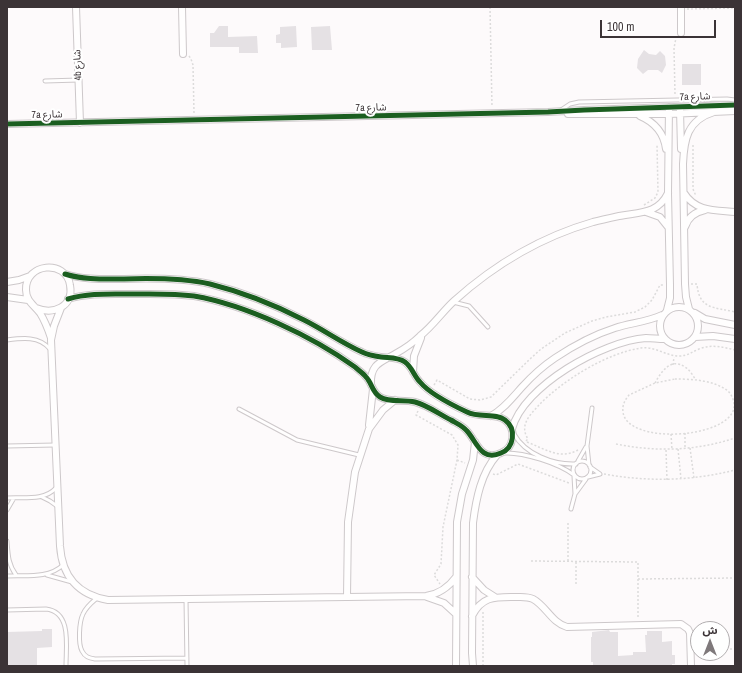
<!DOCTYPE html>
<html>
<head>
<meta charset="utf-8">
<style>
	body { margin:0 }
	#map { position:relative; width:742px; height:673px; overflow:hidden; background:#fdfafb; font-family:"Archivo Narrow","Noto Sans Arabic",sans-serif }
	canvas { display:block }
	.frame { position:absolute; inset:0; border:8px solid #3b3336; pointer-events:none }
	.north { position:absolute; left:690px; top:621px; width:40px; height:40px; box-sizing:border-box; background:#fff; border:1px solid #b1adaf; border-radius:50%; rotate:0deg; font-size:11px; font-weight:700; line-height:16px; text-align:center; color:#3b3336 }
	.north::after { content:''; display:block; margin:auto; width:14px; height:18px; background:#7f797b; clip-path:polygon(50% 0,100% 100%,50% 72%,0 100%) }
	.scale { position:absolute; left:600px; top:20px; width:116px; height:18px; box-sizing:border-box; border:2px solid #3b3336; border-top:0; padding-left:5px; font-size:12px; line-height:14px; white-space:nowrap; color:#3b3336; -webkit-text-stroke:3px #fff; paint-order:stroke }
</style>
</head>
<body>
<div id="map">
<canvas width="742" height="673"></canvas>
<div class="frame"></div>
<div class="north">ش</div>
<div class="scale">100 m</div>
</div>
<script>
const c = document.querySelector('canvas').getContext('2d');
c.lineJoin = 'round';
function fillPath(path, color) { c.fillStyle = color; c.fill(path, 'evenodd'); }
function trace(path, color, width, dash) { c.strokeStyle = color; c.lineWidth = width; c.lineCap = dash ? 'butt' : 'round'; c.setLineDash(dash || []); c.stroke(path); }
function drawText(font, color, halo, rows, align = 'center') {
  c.font = font + ' "Archivo Narrow","Noto Sans Arabic",sans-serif'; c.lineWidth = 4; c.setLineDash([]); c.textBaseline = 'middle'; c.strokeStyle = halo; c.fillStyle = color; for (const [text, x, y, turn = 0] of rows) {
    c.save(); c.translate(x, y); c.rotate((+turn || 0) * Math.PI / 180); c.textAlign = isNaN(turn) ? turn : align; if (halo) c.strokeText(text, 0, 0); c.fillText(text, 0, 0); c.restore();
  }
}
fillPath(new Path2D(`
	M219 26H228V37L257 36 258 53H239V47H210V33H214Z
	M296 26 297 47 281 48V43H276V35L280 34V27Z
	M330 26 332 50H312L311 27Z
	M644 50 649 54 656 55 660 51 665 56 666 65 662 73 658 70H648L643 74 637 68 638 59Z
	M682 64H701V85H682Z
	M42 629H52V647L37 648V666H7V632L42 631Z
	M609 630 610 632H618V656L633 655V652H646L645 635H647V631H662V642L672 641V655H675V664H672V666H593V662H591V637H592V632Z`), '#e5e1e4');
const lane = new Path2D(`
	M45 81 79 80
	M561 110 570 104 579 102 727 99 735 100
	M453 302 469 306 488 327
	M7 340C23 338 39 336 50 349
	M239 409 297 440 359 455
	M514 434C525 454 553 465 576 464
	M7 446 55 445
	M504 453C523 452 558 463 574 475
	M573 470a9 9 0 1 1 18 0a9 9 0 1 1-18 0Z
	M578 461 586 447
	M589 465 587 446 592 408
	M574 476 575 494
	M588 477 600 474 590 467
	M42 497 50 501 57 506
	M7 498C24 497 44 501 56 488
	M571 509 575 494 586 479
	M7 510 14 498
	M7 541C8 554 8 564 16 575
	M47 575 72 582
	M7 576C26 575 48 579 63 565
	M97 598C91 603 86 607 83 614 79 622 78 644 82 651 85 657 89 658 95 659L187 658
	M186 599 187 666
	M7 610 46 609C72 612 66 646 66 666`);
const street = new Path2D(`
	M76 7 80 123
	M182 7 183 54
	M681 7V33
	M680 110 681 149
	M568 114H669L735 111
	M640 116C654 122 664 133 666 149
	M7 124 548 112 584 110 735 105
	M684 193C696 212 715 210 735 212
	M646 212 660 217 668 227
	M685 227C688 217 695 212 705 210
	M65 274C84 280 104 279 124 279 153 278 182 278 210 284 242 292 275 305 304 320 324 330 342 343 362 352 368 355 374 356 381 357 389 358 398 357 405 362 412 367 414 376 420 382 430 394 452 405 467 412 479 418 496 413 505 420 517 429 514 448 501 453 481 462 477 442 467 431 463 426 456 423 451 420 439 414 427 405 415 402 403 399 390 403 380 397 372 392 372 383 366 377 363 373 358 370 355 367 312 336 246 305 194 296 172 293 150 294 128 294 108 294 88 293 68 299
	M7 282 19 280 30 276
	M7 297 28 300
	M660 326a19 19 0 1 1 38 0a19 19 0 1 1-38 0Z
	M36 308C53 315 74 307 70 285 66 259 25 263 26 290 26 301 34 305 40 313 45 321 48 329 51 338
	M61 308 54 326 51 340 60 546C62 576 78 595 108 600L426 596C439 594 448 588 456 577
	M689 309 686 297 685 284 683 164C684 140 687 120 714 112
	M667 310 670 298V285L668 193 669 107
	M695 313 705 319 735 325
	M695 337 713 336 735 339
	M413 372 414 356 421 338
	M371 384C370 364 381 362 395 354 404 349 413 343 420 336 433 326 442 312 454 301 494 265 541 237 593 222 601 220 610 218 619 216 640 212 658 214 668 193
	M491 416C504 409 513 397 522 387 532 376 543 366 555 358 573 346 593 335 615 328 630 323 647 322 662 315
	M369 425 373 389
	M512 429C523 386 603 341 646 338 652 338 658 339 664 339
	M472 577 484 590 495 597
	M347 597 348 522 355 472 369 429 383 410 395 400
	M427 597 444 603 456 614
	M472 616C482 596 495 597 514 597 521 597 527 596 533 599 546 606 552 623 567 627L681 624 688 629 690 633 691 666
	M456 666 457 522 462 494 473 460 475 442
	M473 666 472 653 473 523C476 499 481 473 497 455`);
trace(lane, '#cdc8ca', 5);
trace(street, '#cdc8ca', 8);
trace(new Path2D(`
	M490 7 492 107
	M687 9 735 8
	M189 56 191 59 193 65 194 113
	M675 94 674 48 676 38
	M693 145V189L696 196
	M644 205 655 198 658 192 657 144
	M691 284H697C699 310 715 307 735 312
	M673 365 674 357
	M675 379C691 379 714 380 728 391 732 395 735 402 734 408 728 439 627 445 623 412 622 405 625 400 629 395L655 383Z
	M655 383C661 372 671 357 685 367 690 370 693 376 696 380
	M434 385 437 380 470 399 480 400 491 397 530 359 541 349 565 333 592 321 606 317 635 312 645 307 652 300 660 285H663
	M418 411 416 415 452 435 458 445 457 460 443 527 441 564 434 575 440 584
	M685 433V449
	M671 434 672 450
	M526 441 528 439C519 425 530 415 539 405 563 380 607 353 641 348 655 346 666 356 679 356 687 356 692 352 699 349 711 344 723 347 735 350
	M527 442C545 449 560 460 578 450
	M616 444C656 452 696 451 735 438
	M690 448 694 478
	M678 449 681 479
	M666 450 667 480
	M457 460 465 463
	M493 474 496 475 518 464 569 483
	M604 474C648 482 692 481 735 470
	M531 561 638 562V619
	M568 561V522
	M638 579 735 578
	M576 584V561
	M483 612V666
	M722 649H735`), '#dcdbdb', 1.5, [2, 2]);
trace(lane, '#fffefe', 3);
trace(street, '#fffefe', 6);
trace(new Path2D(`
	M7 124 548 112 584 110 735 105
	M65 274C84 280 104 279 124 279 153 278 182 278 210 284 242 292 275 305 304 320 324 330 342 343 362 352 368 355 374 356 381 357 389 358 398 357 405 362 412 367 414 376 420 382 430 394 452 405 467 412 479 418 496 413 505 420 517 429 514 448 501 453 481 462 477 442 467 431 463 426 456 423 451 420 439 414 427 405 415 402 403 399 390 403 380 397 372 392 372 383 366 377 363 373 358 370 355 367 312 336 246 305 194 296 172 293 150 294 128 294 108 294 88 293 68 299`), '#1b5e20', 5);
drawText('10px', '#3b3336', '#fff', [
	["4b شارع",78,65,-92],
	["7a شارع",695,97,-2],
	["7a شارع",371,108,-1],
	["7a شارع",47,115,-1]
]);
</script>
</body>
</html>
